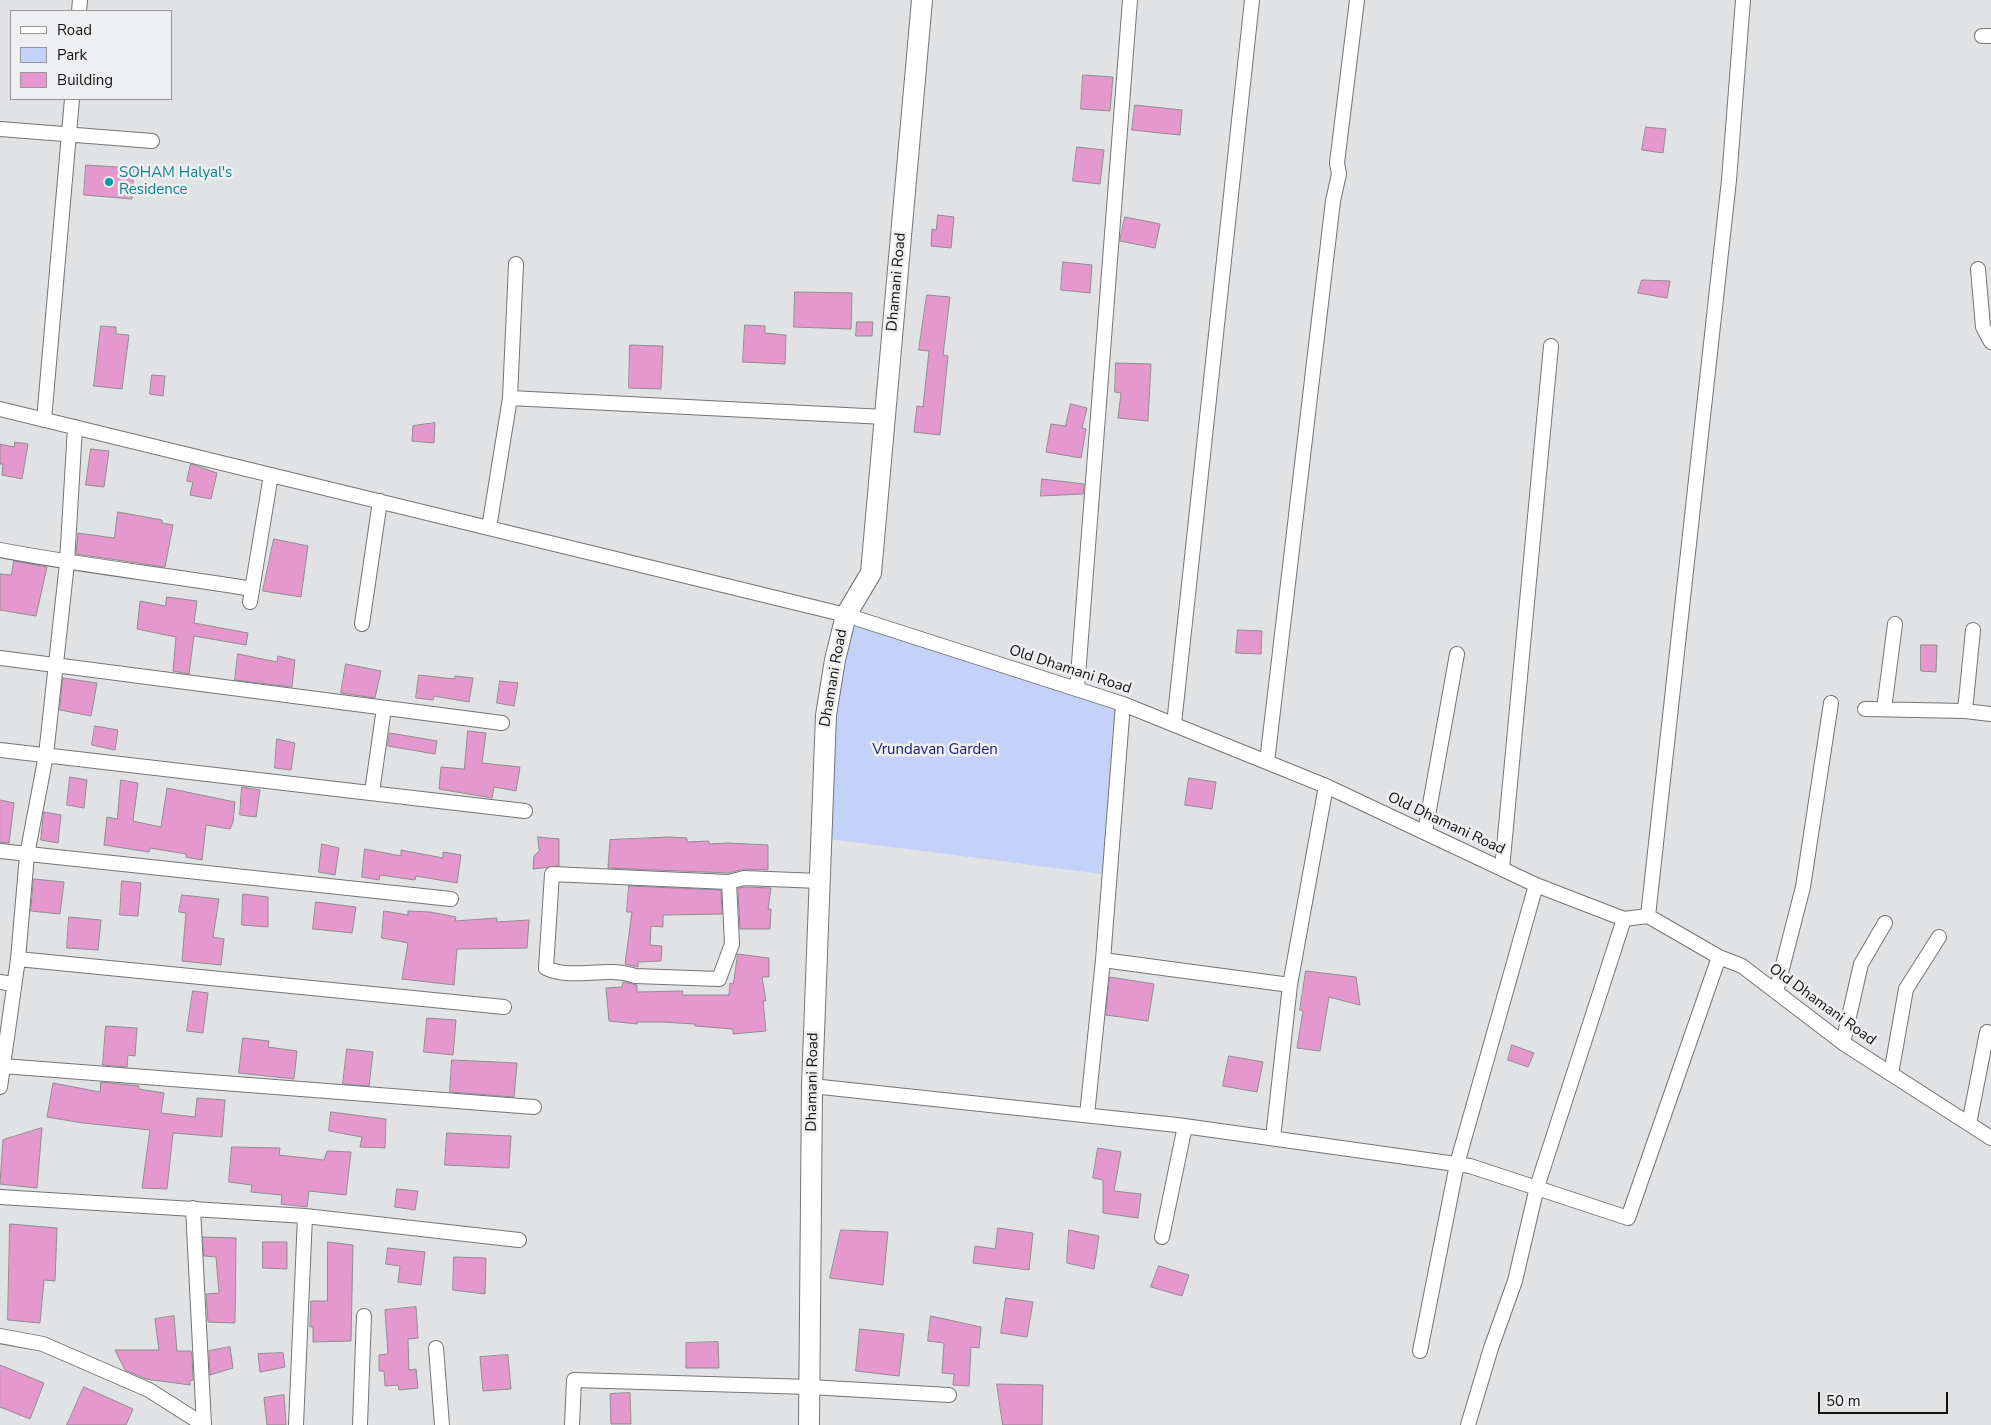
<!DOCTYPE html>
<html>
<head>
<meta charset="utf-8">
<style>
	body { margin:0 }
	#map { position:relative; width:1991px; height:1425px; overflow:hidden; background:#e1e2e4; font-family:"Nunito Sans",sans-serif }
	canvas { display:block }
	.legend { position:absolute; left:10px; top:10px; width:162px; height:90px; box-sizing:border-box; background:#eeeff1; border:1px solid #969698; margin:0; padding:6px 9px; list-style:none; font-size:15px; color:#111112 }
	.legend li { display:flex; align-items:center; gap:10px; height:25px }
	.legend b { width:25px; border:1px solid #969698 }
	.scale { position:absolute; left:1818px; top:1392px; width:130px; height:22px; box-sizing:border-box; border:2px solid #111112; border-top:0; padding-left:6px; font-size:15px; line-height:18px; white-space:nowrap; color:#111112; -webkit-text-stroke:4px #eeeff1; paint-order:stroke }
</style>
</head>
<body>
<div id="map">
<canvas width="1991" height="1425"></canvas>
<ul class="legend">
<li><b style="height:6px;background:#fff"></b>Road</li>
<li><b style="height:14px;background:#c4d1f8"></b>Park</li>
<li><b style="height:14px;background:#e598cd"></b>Building</li>
</ul>
<div class="scale">50 m</div>
</div>
<script>
const c = document.querySelector('canvas').getContext('2d');
c.lineJoin = 'round';
function fillPath(path, color) { c.fillStyle = color; c.fill(path, 'evenodd'); }
function trace(path, color, width, dash) { c.strokeStyle = color; c.lineWidth = width; c.lineCap = dash ? 'butt' : 'round'; c.setLineDash(dash || []); c.stroke(path); }
function drawText(font, color, halo, rows, align = 'center') {
  c.font = font + ' "Nunito Sans",sans-serif'; c.lineWidth = 5; c.setLineDash([]); c.textBaseline = 'middle'; c.strokeStyle = halo; c.fillStyle = color; for (const [text, x, y, turn = 0] of rows) {
    c.save(); c.translate(x, y); c.rotate((+turn || 0) * Math.PI / 180); c.textAlign = isNaN(turn) ? turn : align; if (halo) c.strokeText(text, 0, 0); c.fillText(text, 0, 0); c.restore();
  }
}
fillPath(new Path2D(`
	M846 615 1123 704 1110 875 821 838Z`), '#c4d1f8');
const building = new Path2D(`
	M1083 75 1113 77 1110 111 1081 109Z
	M1135 105 1182 110 1180 135 1132 130Z
	M1646 127 1666 129 1663 153 1642 150Z
	M1077 147 1104 150 1100 184 1073 181Z
	M86 165 134 168 132 199 84 195Z
	M938 215 954 217 951 248 931 246 932 229 936 230Z
	M1125 217 1160 224 1155 248 1120 241Z
	M1063 262 1092 265 1090 293 1061 290Z
	M1642 280 1670 281 1667 298 1638 293Z
	M795 292 852 293 851 329 794 327Z
	M927 295 950 297 943 355 948 356 940 435 914 432 917 406 923 407 929 351 919 350Z
	M857 322H873L872 336H856Z
	M745 325 765 326V333L786 335 785 364 743 362Z
	M101 326 116 327V334L129 335 122 389 94 386Z
	M630 345 663 346 661 389 629 388Z
	M1116 363 1151 364 1148 421 1118 418 1121 393 1115 392Z
	M152 375 165 376 163 396 150 394Z
	M1071 404 1087 408 1082 428 1086 429 1081 458 1046 452 1051 424 1065 426Z
	M435 423 434 443 412 441 413 426Z
	M15 442 28 444 22 479 2 475 3 464H0V444L14 447Z
	M91 449 109 451 104 487 86 485Z
	M191 464 217 473 211 499 190 495 193 482 187 481Z
	M1042 479 1084 484 1083 494 1041 496Z
	M118 512 162 520V523L173 525 165 567 76 554 78 533 114 538Z
	M274 539 308 546 301 597 263 591Z
	M14 561 47 567 36 616 0 610V574L11 575Z
	M167 597 197 601 194 623 248 633 246 645 194 636 189 674 173 671 176 637 137 629 140 601 165 606Z
	M1238 630 1262 631 1261 654 1236 653Z
	M1921 645H1937L1936 672 1921 671Z
	M238 654 277 662 278 656 295 660 292 687 235 680Z
	M346 664 381 671 375 698 341 693Z
	M419 675 454 679 455 676 473 678 469 702 434 696 433 700 416 698Z
	M63 678 97 683 91 716 60 710Z
	M500 681 518 683 514 706 497 703Z
	M95 726 118 730 115 750 92 745Z
	M468 731 486 733 482 763 520 767 516 791 494 787 492 798 439 789 441 767 464 769Z
	M390 733 437 741 435 754 388 746Z
	M277 739 295 743 291 770 275 768Z
	M70 777 87 780 84 808 67 805Z
	M1189 778 1216 782 1212 809 1185 805Z
	M121 780 138 783 133 821 161 827 167 788 235 802 233 822 230 829 206 825 202 860 186 857V854L150 848 149 852 104 845 107 817 117 819Z
	M242 787 260 790 256 817 240 815Z
	M0 800 14 803 9 843 0 842Z
	M44 812 61 815 58 843 41 840Z
	M538 837 559 839V866L533 869 534 856 539 851Z
	M670 837 687 838V842L709 841V844L727 843 768 845V870L744 869 728 873 608 868 610 840Z
	M322 844 339 848 335 875 319 872Z
	M365 849 401 856V850L443 858V852L461 855 457 883 416 876 415 880 380 875 379 880 362 877Z
	M34 879 64 882 60 914 31 911Z
	M122 881 141 883 138 916 120 915Z
	M629 886 721 890 722 914 663 915V927L651 926 650 945 662 946 661 961 638 962V967L625 964 632 912H627Z
	M745 887 771 888 768 909H771L770 929H740L738 889Z
	M243 894 268 897V927L242 925Z
	M182 895 219 899 213 937 224 939 221 965 182 961 186 913 179 912Z
	M316 902 356 907 352 933 313 929Z
	M384 911 408 915V911L430 912 456 917 455 921 497 918V922L529 920 527 948 457 949 454 985 402 979 408 943 382 938Z
	M69 917 101 920 98 950 67 948Z
	M738 954 769 958V977H762L766 1001H763L766 1031 733 1034V1029L695 1026V1024L662 1022H637V1024L609 1021 606 988 622 987 623 982 637 985V992L683 991 682 995H729L730 983 733 984Z
	M1306 971 1356 977 1360 1005 1329 997 1320 1051 1297 1048 1303 1011 1300 1010Z
	M1110 977 1154 984 1148 1021 1106 1015Z
	M193 991 208 993 203 1033 187 1031Z
	M427 1018 456 1020 453 1055 424 1052Z
	M106 1026 137 1028 135 1056 128 1055 127 1067 103 1065Z
	M243 1038 269 1041 268 1047 297 1051 294 1079 239 1073Z
	M1512 1045 1534 1053 1528 1067 1508 1060Z
	M347 1049 373 1052 369 1086 343 1084Z
	M1229 1056 1263 1062 1257 1092 1223 1086Z
	M452 1060 517 1063 514 1097 450 1092Z
	M101 1082 139 1086V1089L164 1093 161 1113 195 1117 197 1098 225 1100 222 1137 173 1133 167 1189 142 1188 150 1130 83 1123 47 1117 53 1083 100 1092Z
	M331 1112 386 1119 385 1148 360 1147 362 1137 329 1131Z
	M42 1128 37 1188 0 1184 3 1140Z
	M447 1133 511 1136 509 1168 445 1165Z
	M232 1147 280 1148 279 1155 324 1160 327 1151 351 1152 346 1195 309 1191 307 1207 281 1204 282 1195 251 1192 252 1185 229 1182Z
	M1098 1148 1121 1152 1114 1191 1141 1194 1138 1218 1103 1213V1180L1093 1178Z
	M397 1189 418 1191 415 1210 395 1207Z
	M10 1224 57 1228 55 1281 44 1280 40 1323 8 1320Z
	M998 1228 1033 1233 1029 1270 973 1263 975 1246 995 1249Z
	M841 1230 888 1232 883 1285 830 1278Z
	M1069 1230 1099 1236 1094 1269 1067 1263Z
	M203 1237 236 1238 235 1323 208 1322 206 1294 219 1293 216 1257 204 1256Z
	M263 1242H287V1269L263 1268Z
	M328 1242 353 1245 351 1341 313 1342V1327H310L311 1301H327Z
	M388 1248 425 1252 421 1285 398 1282 400 1266 386 1264Z
	M454 1257 486 1258 485 1294 453 1290Z
	M1159 1266 1189 1275 1182 1296 1151 1287Z
	M1006 1298 1033 1302 1027 1337 1001 1333Z
	M416 1307 418 1338 408 1339 409 1370 416 1369 418 1388 399 1390 398 1385 385 1386 384 1371H379V1355L388 1354 385 1310Z
	M174 1316 177 1351H191L192 1354 193 1380 190 1381V1385L146 1379 125 1370 115 1350H159L155 1319Z
	M931 1316 981 1327 979 1348 971 1347 969 1386 953 1385 954 1374 942 1373 944 1343 928 1341Z
	M860 1329 904 1334 899 1376 856 1371Z
	M718 1342 719 1368H686V1343Z
	M230 1347 233 1368 210 1375 209 1351Z
	M283 1353 285 1367 260 1372 258 1354Z
	M508 1355 511 1389 483 1391 480 1357Z
	M0 1365 44 1383 30 1419 0 1407Z
	M997 1384 1043 1385 1042 1425H1003Z
	M84 1387 133 1409 126 1425H67Z
	M630 1393 631 1424H611L610 1394Z
	M284 1395 286 1425H267L264 1398Z`);
fillPath(building, '#e598cd');
trace(building, '#8f8d8f', 1);
const street = new Path2D(`
	M79 11 80 0
	M1982 36H1991
	M0 129 152 141
	M1978 269 1983 327 1991 342
	M510 398 516 264
	M0 409 846 615 1123 704 1326 786 1536 885 1624 919 1648 916 1719 957 1742 966 1843 1043 1991 1138
	M44 420 72 99
	M489 528 510 398 885 417
	M0 550C84 566 168 575 252 589
	M250 602 271 475
	M362 624 380 501
	M0 658 502 723
	M1077 689 1130 0
	M1865 709 1965 711 1991 714
	M1884 709 1895 624
	M1965 711 1973 630
	M1174 724 1252 0
	M0 750 525 811
	M1267 762 1333 201 1339 174 1337 163 1357 0
	M372 792 384 708
	M1425 832 1457 654
	M0 851 451 899
	M1502 869 1551 346
	M728 882 552 874 546 968C573 981 606 965 635 976L719 979 732 944 729 882 744 878 820 881
	M1648 916 1729 180 1743 0
	M18 959 504 1007
	M1103 960 1290 985 1273 1138
	M0 982 14 984
	M1290 985 1326 786
	M1776 992 1803 887 1831 703
	M1843 1043 1861 964 1885 923
	M3 1066 534 1107
	M1891 1074 1906 989 1939 937
	M812 1086 1177 1125 1470 1166 1628 1218 1719 957
	M0 1087 18 959 27 855 46 755 67 563 75 427
	M1087 1115 1103 960 1123 704
	M1969 1124 1987 1032
	M0 1197 305 1216 519 1240
	M193 1208 204 1425
	M1162 1237 1185 1126
	M0 1336 43 1344 149 1390 204 1425
	M436 1348 442 1425
	M1420 1351 1457 1164 1536 885
	M296 1425 305 1216
	M360 1425 364 1316
	M572 1425 574 1380 810 1387 949 1395
	M1468 1425 1491 1348 1515 1281 1537 1187 1624 919`);
const secondary = new Path2D(`
	M809 1425 812 1086 826 715 835 660 846 615 871 573 922 0`);
trace(street, '#737476', 16);
trace(secondary, '#737476', 22);
trace(street, '#fff', 14);
trace(secondary, '#fff', 20);
for (const [x, y, r, color] of [
	[109,182,5,"#0f9aa8"]
]) { const dot = new Path2D(); dot.arc(x, y, r, 0, 2 * Math.PI); c.fillStyle = color; c.fill(dot); trace(dot, '#eeeff1', 2); }
drawText('15px', '#0d838f', '#eeeff1', [
	["SOHAM Halyal's",119,173],
	["Residence",119,190]
], 'left');
drawText('15px', '#111112', '#eeeff1', [
	["Dhamani Road",897,282,-85],
	["Old Dhamani Road",1070,670,18],
	["Dhamani Road",834,678,-80],
	["Old Dhamani Road",1446,824,25],
	["Old Dhamani Road",1822,1005,36],
	["Dhamani Road",813,1082,-89]
]);
drawText('15px', '#182175', '#eeeff1', [
	["Vrundavan Garden",935,750]
]);
</script>
</body>
</html>
